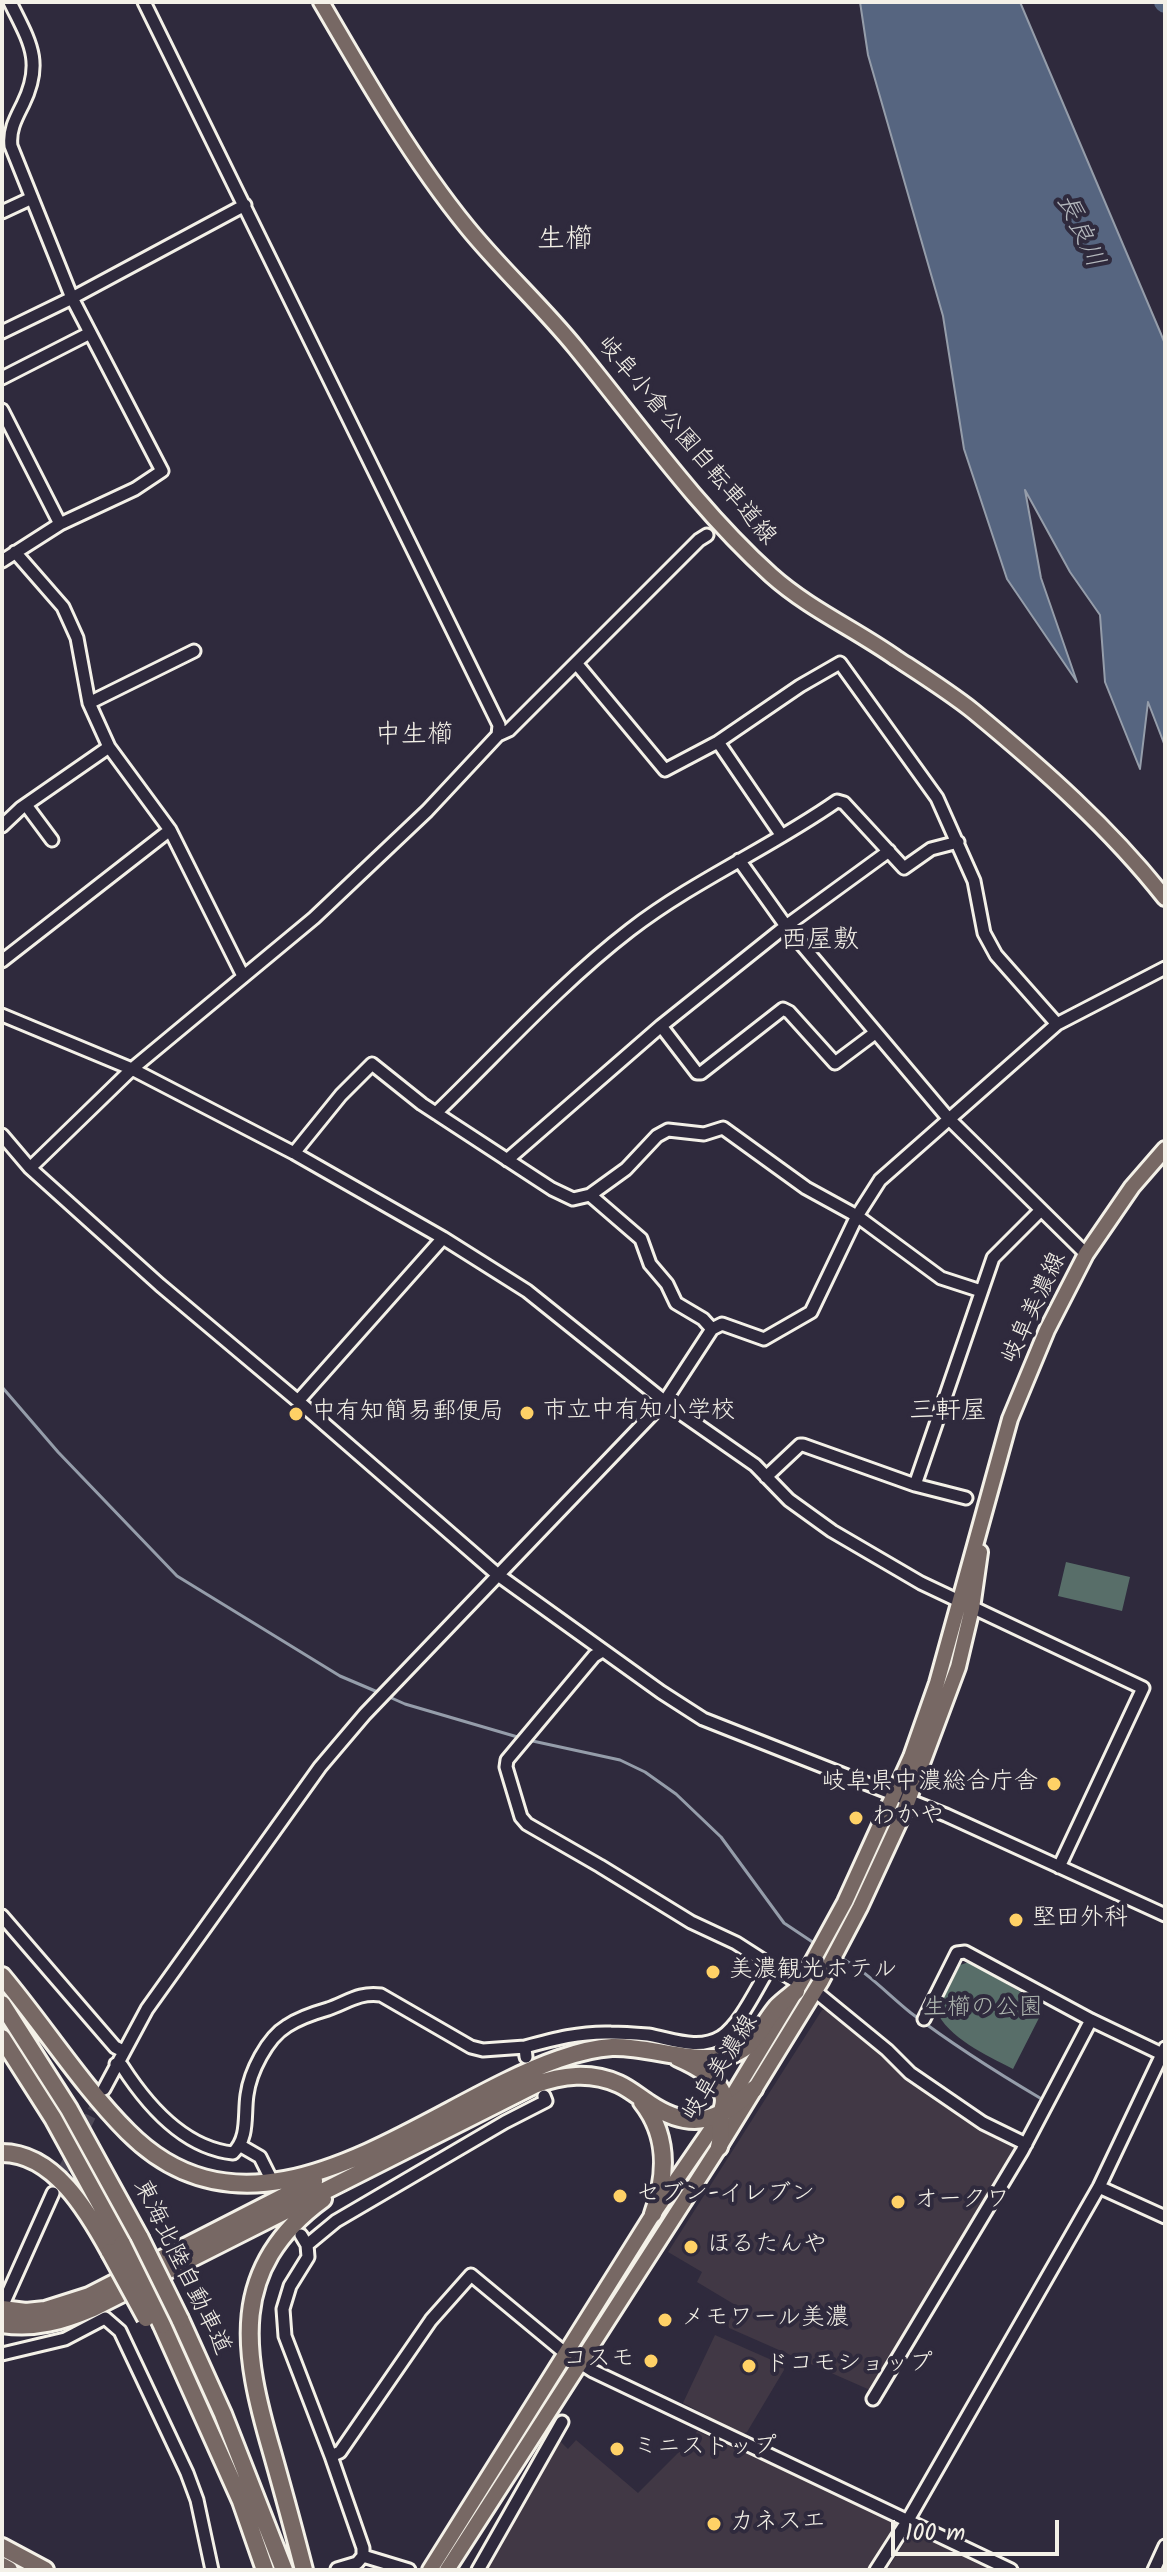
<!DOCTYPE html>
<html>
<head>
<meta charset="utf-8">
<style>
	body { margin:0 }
	#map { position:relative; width:1167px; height:2572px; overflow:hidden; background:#2f2a3d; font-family:Kalam,sans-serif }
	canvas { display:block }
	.frame { position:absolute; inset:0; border:4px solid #f4f1e8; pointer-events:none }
	.scale { position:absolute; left:891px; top:2520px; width:168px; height:36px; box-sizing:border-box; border:4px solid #f4f1e8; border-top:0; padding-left:10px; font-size:24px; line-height:28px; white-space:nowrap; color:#f4f1e8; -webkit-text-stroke:6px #2f2a3d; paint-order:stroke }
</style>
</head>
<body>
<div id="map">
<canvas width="1167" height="2572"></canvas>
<div class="frame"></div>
<div class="scale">100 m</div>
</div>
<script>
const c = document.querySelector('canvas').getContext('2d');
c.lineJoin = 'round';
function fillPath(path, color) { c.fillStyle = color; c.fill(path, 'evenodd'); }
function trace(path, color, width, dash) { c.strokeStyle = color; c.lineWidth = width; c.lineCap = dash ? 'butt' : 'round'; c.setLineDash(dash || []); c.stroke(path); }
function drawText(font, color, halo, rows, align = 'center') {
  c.font = font + ' Kalam,"Klee One",sans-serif'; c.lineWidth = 8; c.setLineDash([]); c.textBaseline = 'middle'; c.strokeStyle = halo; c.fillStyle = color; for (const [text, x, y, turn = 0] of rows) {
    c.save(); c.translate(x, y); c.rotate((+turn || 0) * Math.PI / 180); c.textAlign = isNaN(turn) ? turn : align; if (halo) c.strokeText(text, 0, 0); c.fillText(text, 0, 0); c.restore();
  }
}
fillPath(new Path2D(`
	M828 2009 879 2049 1015 2145 1016 2152 873 2388 870 2390 729 2328 728 2323 737 2306 697 2282 702 2272 668 2252 822 2010Z
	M715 2335 783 2365 784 2370 747 2432 742 2434 683 2403Z
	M697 2431 900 2523 870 2570H484L557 2438 568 2449 576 2440 638 2493 679 2452 688 2450Z
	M915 2533 996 2570H887L909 2535Z`), '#413845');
fillPath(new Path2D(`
	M1066 1562 1130 1577 1122 1611 1058 1596Z
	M969 1962 1024 1994 1019 2003 1040 2016 1013 2069C986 2055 948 2038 936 2010L960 1965Z`), '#586e69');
const water = new Path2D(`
	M860 2H1020L1161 334 1165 344V746L1148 702 1140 769 1105 682 1100 615 1070 572 1025 490 1041 578 1077 682 1007 579 964 449 943 316 868 55Z`);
fillPath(water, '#566580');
trace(water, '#959daa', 2);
trace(new Path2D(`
	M2 1387 58 1452 177 1576 340 1676 380 1693
	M387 1696 405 1704 521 1738
	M528 1740 620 1760 645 1772 676 1794 721 1837 784 1923 817 1945
	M838 1956C868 1972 885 1992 911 2013 952 2044 996 2072 1040 2098`), '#959daa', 3);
trace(new Path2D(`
	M1164 2 1165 3`), '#566580', 20);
trace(new Path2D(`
	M56 2185 100 2097`), '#4d4857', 11, [11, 5.5]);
const minor = new Path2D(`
	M144 2 499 725 498 735
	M2 212 32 198
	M2 332 72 298 245 205
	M2 378 90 333
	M2 410 60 524
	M15 552 63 607 77 638 89 703 109 747 170 830 243 976
	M2 561 60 524 135 489 162 471 72 298 11 146C9 130 16 118 23 104 44 61 29 41 10 2
	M576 663 665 770 718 742 800 686 840 663 937 798 974 881 984 933 996 955 1057 1024
	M89 703 194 651
	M718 742 782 836
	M26 805 52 840
	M2 826 21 808 109 747
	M739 860 786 926 948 1118 1086 1254
	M2 961 170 830
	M2 1015 132 1069 294 1153 443 1238 527 1291 669 1405 755 1465 789 1500 832 1531 921 1583 1143 1688 1059 1867
	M661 1026 697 1073H701L783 1009 789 1012 835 1063 875 1033
	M436 1113C500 1051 560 984 630 930 695 880 770 848 837 801L844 803 904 868 931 849 958 842
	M2 1135 30 1168 160 1285 298 1401 498 1575 661 1692 703 1719 946 1815 1165 1915
	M294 1153 341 1095 372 1064 422 1104 552 1189 573 1199 590 1195 626 1169 657 1136 668 1130 704 1134 723 1128 806 1188 857 1216 941 1278 981 1291
	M507 1160 661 1026 786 926 889 851
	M30 1168 132 1069 314 918 427 811 498 735 509 730 699 540 707 535
	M590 1195 641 1239 650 1264 667 1284 676 1303 703 1319 712 1329
	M298 1401 443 1238
	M766 1477 800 1445H803L915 1485 966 1498
	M915 1485 993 1258 1041 1210
	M602 1651 594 1656 507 1760 506 1767 521 1817 527 1824 600 1866 691 1922 736 1943 800 1984
	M2 1916 115 2047 123 2051
	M815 1991 887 2050 910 2073 983 2123 1026 2144
	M924 2019 957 1953 965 1952 1091 2020 1162 2054
	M526 2057 525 2047C554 2039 580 2032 611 2033 623 2033 636 2034 648 2035 672 2039 698 2051 721 2037 741 2024 758 1985 771 1965
	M116 2064 122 2066C147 2105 184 2148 233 2153 249 2138 244 2115 247 2095 250 2072 267 2038 287 2026 299 2018 314 2013 328 2009 348 2002 359 1992 381 1995L471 2047 483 2050 525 2047
	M104 2089 147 2009 320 1767 365 1714 665 1401 712 1329 722 1324 764 1339 811 1312 857 1216 880 1180 1057 1024 1165 968
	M241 2146 260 2157 270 2177
	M1099 2187 1165 2217
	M301 2235 307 2245 308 2257 290 2286 283 2309 285 2336 331 2456 363 2548V2556
	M307 2245 336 2221 505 2122 546 2101 544 2096
	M5 2300 53 2193
	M2 2354 65 2339 105 2318 120 2331 187 2473 197 2500 212 2570
	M873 2399 1022 2151 1091 2020
	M331 2456 340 2452 431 2320 471 2275 565 2353 593 2371 1011 2570
	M337 2569 357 2563 363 2556 409 2570
	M478 2570 562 2422
	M876 2570 908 2520 1099 2187 1165 2048
	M1154 2570 1165 2546`);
const major = new Path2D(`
	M321 2C364 76 413 161 467 227 501 269 542 306 576 348 639 425 697 508 771 575 809 609 855 629 896 658 922 675 949 692 973 711 1042 768 1110 828 1165 898
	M430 2570 653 2214 721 2115 800 1984 845 1902 911 1757 937 1683 1010 1419 1047 1330 1086 1254 1132 1187 1165 1149
	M447 2570 719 2147 821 1981 860 1907 903 1814 958 1667 972 1608 980 1552`);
const highway = new Path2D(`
	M2 1976C44 2026 82 2086 128 2132 260 2265 426 2105 559 2059 576 2053 594 2048 612 2047 649 2045 705 2069 738 2052 757 2042 764 2022 777 2007 783 2001 790 1996 796 1991
	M2 2004 69 2109 140 2238
	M2 2038 53 2118 122 2244
	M678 2058C694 2065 718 2078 723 2095 726 2103 722 2108 721 2115 720 2126 722 2136 719 2147
	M642 2102C669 2136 667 2175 653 2214
	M2 2153C54 2153 88 2212 110 2252
	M2 2309 26 2312 45 2310 89 2296 314 2181
	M180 2319 223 2414 284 2570
	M2 2324C36 2329 62 2321 93 2308L534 2085C562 2075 590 2071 619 2084 630 2089 639 2097 650 2104 692 2132 719 2121 754 2089
	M162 2325 241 2501 265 2570
	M2 2547 45 2570
	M2 2566 9 2570
	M304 2570C294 2531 283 2491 272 2452 243 2353 227 2269 323 2199`);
trace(minor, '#f4f1e8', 17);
trace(major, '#f4f1e8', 20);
trace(highway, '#f4f1e8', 22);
trace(minor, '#2f2a3d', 11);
trace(major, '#776864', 14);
trace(highway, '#776864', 16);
const highwayBridge = new Path2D(`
	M140 2238 180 2319
	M122 2244 162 2325
	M110 2252 146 2318`);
trace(highwayBridge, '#f4f1e8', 22, []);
trace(highwayBridge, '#776864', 16);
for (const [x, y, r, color] of [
	[527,1413,8,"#ffd166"],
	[296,1414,8,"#ffd166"],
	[1054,1784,8,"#ffd166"],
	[856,1818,8,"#ffd166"],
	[1016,1920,8,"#ffd166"],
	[713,1972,8,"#ffd166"],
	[620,2196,8,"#ffd166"],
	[898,2202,8,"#ffd166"],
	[691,2247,8,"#ffd166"],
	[665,2320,8,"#ffd166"],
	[651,2361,8,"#ffd166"],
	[749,2366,8,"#ffd166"],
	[617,2449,8,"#ffd166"],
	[714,2524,8,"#ffd166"]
]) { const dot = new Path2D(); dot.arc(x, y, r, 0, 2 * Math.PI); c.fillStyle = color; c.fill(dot); trace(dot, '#2f2a3d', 3); }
drawText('24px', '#f4f1e8', '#2f2a3d', [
	["岐阜小倉公園自転車道線",685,442,50],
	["岐阜美濃線",1036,1309,-65],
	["岐阜美濃線",722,2069,-58],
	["東海北陸自動車道",180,2268,64]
]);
drawText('24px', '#f4f1e8', '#2f2a3d', [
	["市立中有知小学校",543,1413],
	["中有知簡易郵便局",312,1414],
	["岐阜県中濃総合庁舎",1038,1784,"right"],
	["わかや",872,1818],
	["堅田外科",1032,1920],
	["美濃観光ホテル",729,1972],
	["セブン-イレブン",636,2196],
	["オークワ",914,2202],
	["ほるたんや",707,2247],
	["メモワール美濃",681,2320],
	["コスモ",635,2361,"right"],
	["ドコモショップ",765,2366],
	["ミニストップ",633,2449],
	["カネスエ",730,2524]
], 'left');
drawText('24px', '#aeb6af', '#2f2a3d', [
	["生櫛の公園",983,2010]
]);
drawText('italic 26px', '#b5b9be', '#2f2a3d', [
	["長良川",1078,232,65]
]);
drawText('26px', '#f4f1e8', '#2f2a3d', [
	["中生櫛",414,738],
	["西屋敷",820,943],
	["三軒屋",948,1414]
]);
drawText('28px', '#f4f1e8', '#2f2a3d', [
	["生櫛",565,242]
]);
</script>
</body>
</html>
